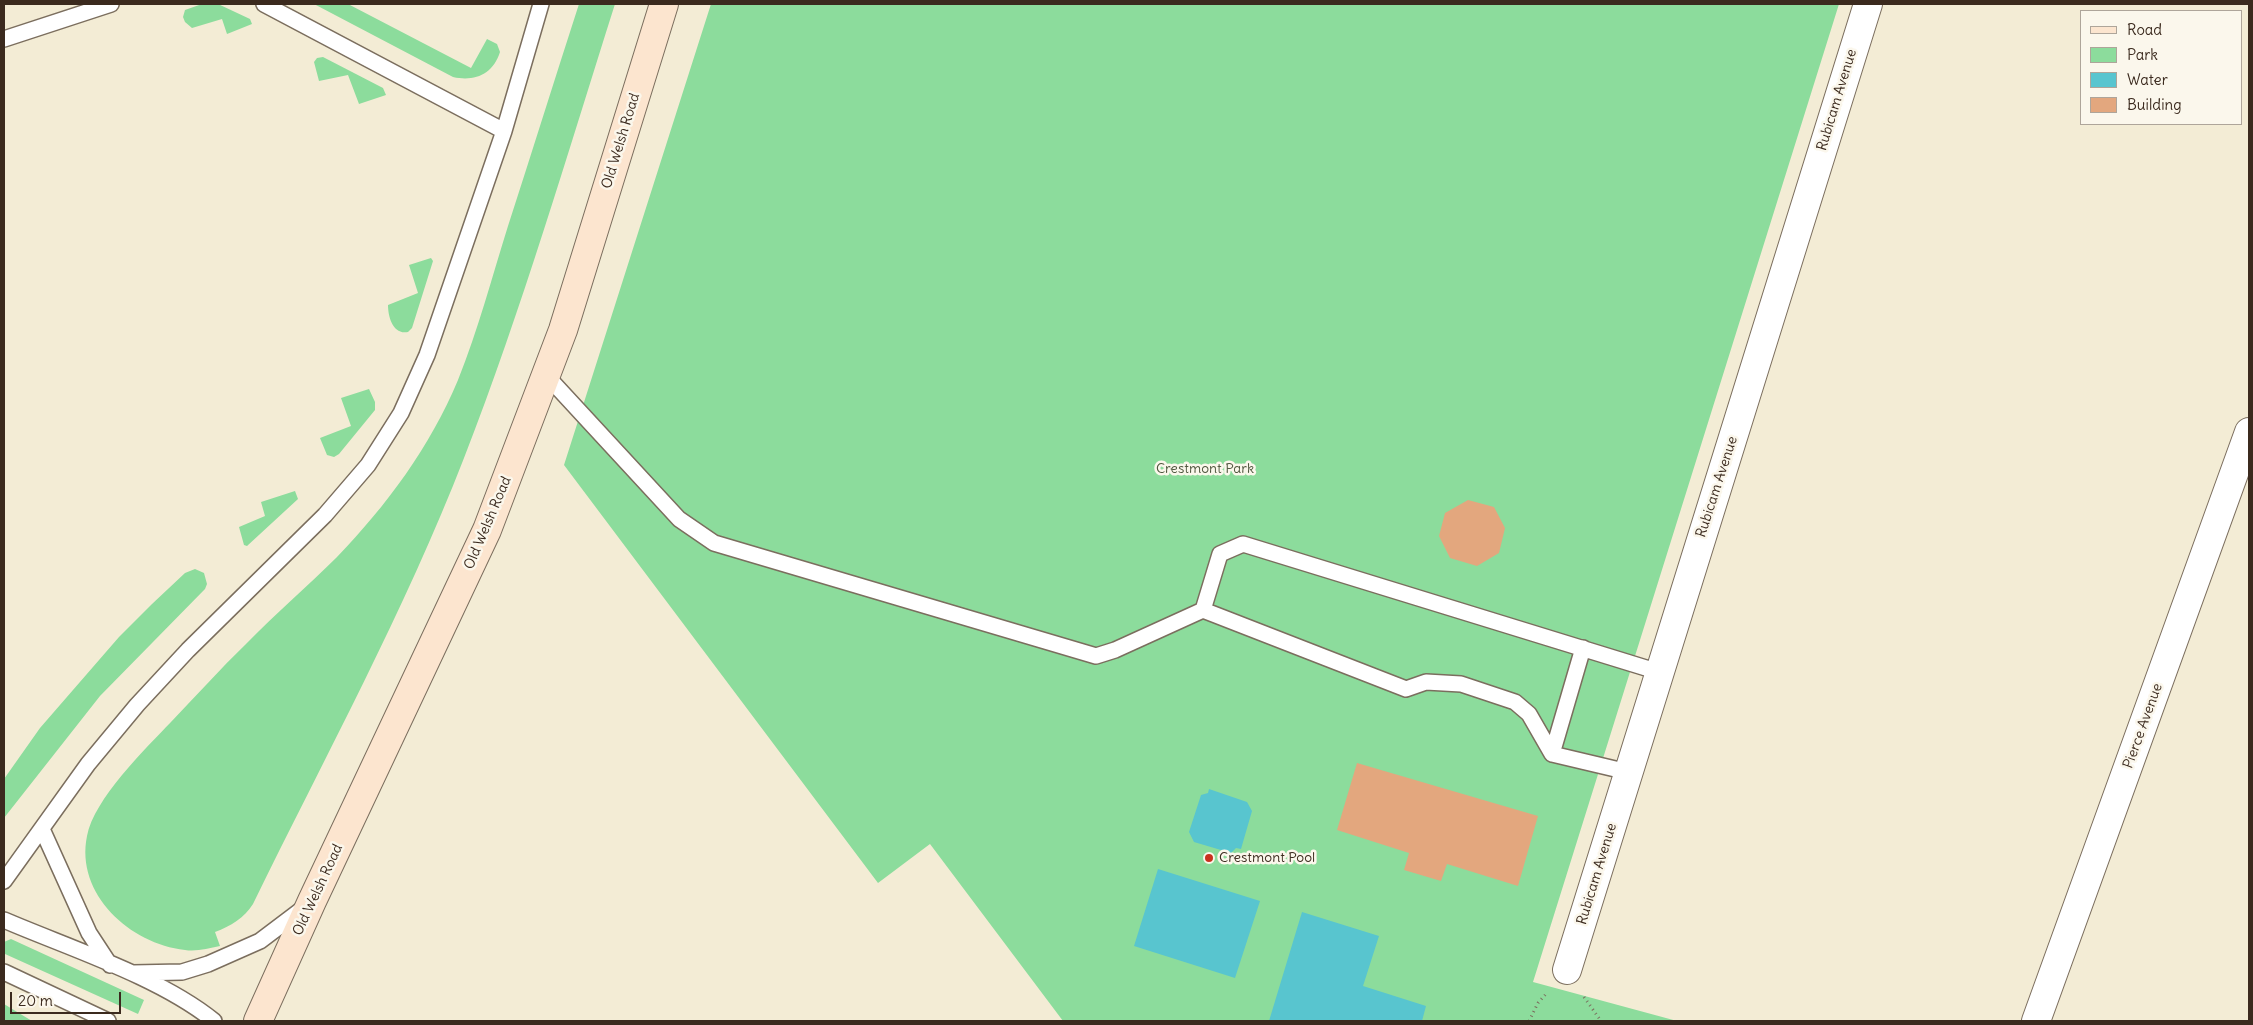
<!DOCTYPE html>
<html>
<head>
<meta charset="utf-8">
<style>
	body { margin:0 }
	#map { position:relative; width:2253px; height:1025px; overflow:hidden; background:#f3ecd5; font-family:Delius,sans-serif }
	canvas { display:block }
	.frame { position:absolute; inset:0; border:5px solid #3b2a1e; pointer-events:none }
	.legend { position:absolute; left:2080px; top:10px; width:162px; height:115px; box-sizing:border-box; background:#fbf7ec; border:1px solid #aea59a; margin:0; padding:6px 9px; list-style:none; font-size:15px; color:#3b2a1e }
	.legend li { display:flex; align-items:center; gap:10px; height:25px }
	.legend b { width:25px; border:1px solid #aea59a }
	.scale { position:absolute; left:10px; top:992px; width:111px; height:22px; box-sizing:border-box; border:2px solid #3b2a1e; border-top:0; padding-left:6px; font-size:15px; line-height:18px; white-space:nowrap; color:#3b2a1e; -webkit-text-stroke:4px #fbf7ec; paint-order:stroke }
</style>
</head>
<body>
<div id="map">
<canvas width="2253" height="1025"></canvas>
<div class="frame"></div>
<ul class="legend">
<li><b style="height:6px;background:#fce5cf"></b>Road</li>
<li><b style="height:14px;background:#8cdc9c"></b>Park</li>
<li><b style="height:14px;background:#58c5cf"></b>Water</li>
<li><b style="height:14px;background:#e3a77e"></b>Building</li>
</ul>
<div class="scale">20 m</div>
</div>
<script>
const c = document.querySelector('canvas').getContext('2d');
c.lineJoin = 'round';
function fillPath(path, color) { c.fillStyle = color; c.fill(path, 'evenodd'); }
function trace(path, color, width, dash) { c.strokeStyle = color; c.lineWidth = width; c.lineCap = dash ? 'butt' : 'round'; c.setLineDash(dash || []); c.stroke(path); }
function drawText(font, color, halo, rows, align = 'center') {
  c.font = font + ' Delius,sans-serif'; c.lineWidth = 5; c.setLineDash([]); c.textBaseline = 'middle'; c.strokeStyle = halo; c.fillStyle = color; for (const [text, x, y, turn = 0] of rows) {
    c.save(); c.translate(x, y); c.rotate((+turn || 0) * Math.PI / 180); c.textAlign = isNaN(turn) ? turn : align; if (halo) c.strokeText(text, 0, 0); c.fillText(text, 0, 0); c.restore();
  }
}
fillPath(new Path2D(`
	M202 4H218L250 19 252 24 227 34 222 19 192 28 185 22 183 17 185 10Z
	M314 4H348L471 68 487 39 497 44 500 52C493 74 475 82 453 77Z
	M579 4H615C567 155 522 309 464 458 405 610 325 757 253 904 244 918 231 926 215 932L220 946C208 948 197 952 185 950 130 944 75 894 87 836 94 799 145 749 171 722 196 696 220 669 246 644 275 614 307 587 337 557 387 505 430 447 458 380 478 330 492 277 508 226 532 152 555 78 579 4Z
	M711 4H1839L1533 982 1677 1021H1063L930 844 878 883 564 465Z
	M323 57 383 88 386 95 359 104 348 75 319 81 314 62 317 58Z
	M431 258 433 261 412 328 408 332C393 335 388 317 388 305L418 293 409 265Z
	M369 389 375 402V410L339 454 334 457 327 455 320 438 351 426 341 398Z
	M295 491 298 499 247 546 244 545 239 527 265 516 261 502Z
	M195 569 204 573 207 584 205 589 100 696 4 818V779L40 728 119 637 152 604 185 573Z
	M11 939 144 1000 138 1014 5 954 4 942Z
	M4 1004 32 1021H4Z`), '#8cdc9c');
fillPath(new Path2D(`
	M1209 789 1247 802 1252 811 1241 849 1236 848 1231 853 1194 842 1189 832 1201 795 1208 793Z
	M1158 869 1260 901 1235 978 1134 946Z
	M1302 912 1379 936 1363 986 1426 1006 1422 1021H1269Z`), '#58c5cf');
fillPath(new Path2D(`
	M1468 500 1494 507 1505 528 1499 553 1477 566 1450 558 1439 536 1445 513Z
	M1357 763 1538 816 1518 886 1447 864 1441 881 1404 870 1409 853 1337 830Z`), '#e3a77e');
const lane = new Path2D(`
	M264 4 504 131
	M4 39 111 4
	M546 375 679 519 714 543 1096 656 1115 650 1203 610 1406 689 1426 682 1461 684 1515 702 1529 714 1552 754 1628 772
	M1203 610 1220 554 1243 544 1659 672
	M1552 754 1583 648
	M42 829 89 933 110 965
	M4 881 88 764 137 705 188 650 325 515 368 465 401 413 427 355 504 131 541 4
	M4 920C69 948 160 977 214 1021
	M4 972 108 1021
	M133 973 182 972 208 964 260 941 305 907`);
const street = new Path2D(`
	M1567 970 1868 4
	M2036 1021 2249 432`);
const secondary = new Path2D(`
	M258 1021 312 901 487 530 563 330 664 4`);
trace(lane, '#7b6e5e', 18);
trace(street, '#7b6e5e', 30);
trace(secondary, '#7b6e5e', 30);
trace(new Path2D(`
	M1584 997 1601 1021
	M1529 1021 1538 1003 1546 994`), '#7b6e5e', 3, [1, 4]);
trace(lane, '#fff', 15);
trace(street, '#fff', 28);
trace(secondary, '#fce5cf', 28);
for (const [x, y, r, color] of [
	[1209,858,5,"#c8321e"]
]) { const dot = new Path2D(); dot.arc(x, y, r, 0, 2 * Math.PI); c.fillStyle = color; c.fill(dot); trace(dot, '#fbf7ec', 2); }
drawText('14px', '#3b2a1e', '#fbf7ec', [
	["Rubicam Avenue",1837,100,-73],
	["Old Welsh Road",621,141,-73],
	["Rubicam Avenue",1717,487,-72],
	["Old Welsh Road",488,523,-67],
	["Pierce Avenue",2143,726,-70],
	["Rubicam Avenue",1597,874,-73],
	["Old Welsh Road",318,890,-65]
]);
drawText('14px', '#4f563e', '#fbf7ec', [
	["Crestmont Park",1205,469]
]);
drawText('14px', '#3b2a1e', '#fbf7ec', [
	["Crestmont Pool",1219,858]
], 'left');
</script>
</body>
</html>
